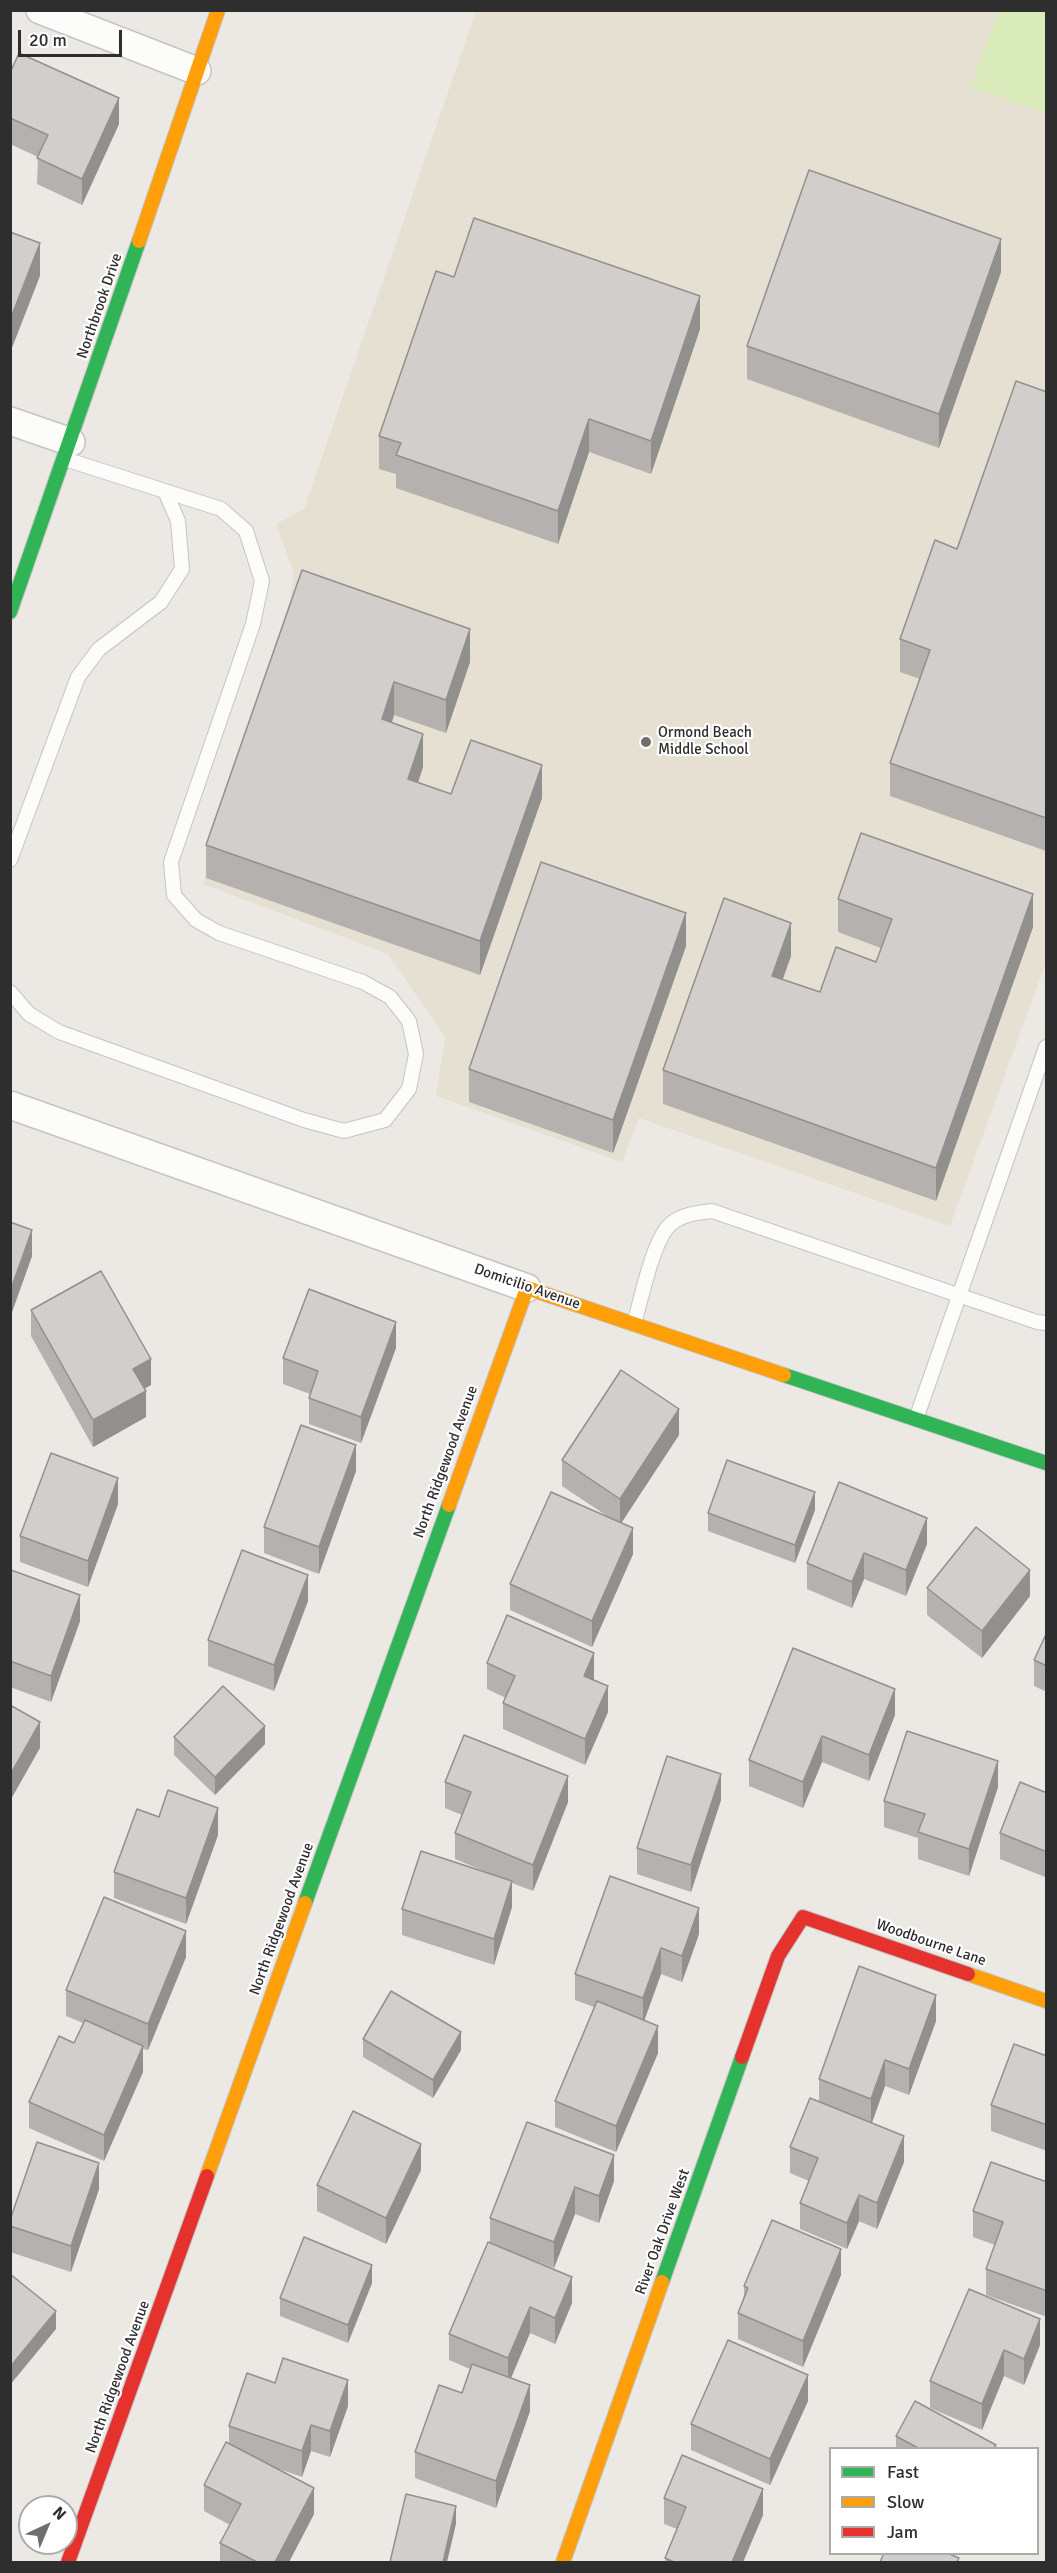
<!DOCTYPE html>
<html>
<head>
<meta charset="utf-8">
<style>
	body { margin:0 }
	#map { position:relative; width:1057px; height:2573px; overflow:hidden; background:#ece8e4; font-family:Signika,sans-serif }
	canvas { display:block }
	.frame { position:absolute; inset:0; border:12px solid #2e2e2e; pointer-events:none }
	.legend { position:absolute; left:829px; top:2447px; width:210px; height:108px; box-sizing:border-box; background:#fff; border:2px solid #ababab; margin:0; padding:8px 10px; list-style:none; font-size:18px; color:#2e2e2e }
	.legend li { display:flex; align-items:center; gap:12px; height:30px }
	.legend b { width:30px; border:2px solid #ababab }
	.north { position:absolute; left:18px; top:2495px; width:60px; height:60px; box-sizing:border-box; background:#fff; border:2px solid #ababab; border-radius:50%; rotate:44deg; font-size:16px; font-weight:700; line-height:24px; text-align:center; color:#2e2e2e }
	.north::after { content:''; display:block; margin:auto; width:21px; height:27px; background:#706f6e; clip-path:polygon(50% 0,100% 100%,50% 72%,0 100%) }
	.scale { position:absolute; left:18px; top:30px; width:104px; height:27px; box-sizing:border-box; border:3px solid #2e2e2e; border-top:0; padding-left:8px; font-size:18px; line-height:21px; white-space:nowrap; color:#2e2e2e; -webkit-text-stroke:4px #fff; paint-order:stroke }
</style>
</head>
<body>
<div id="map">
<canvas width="1057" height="2573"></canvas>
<div class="frame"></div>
<ul class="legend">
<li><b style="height:8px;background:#30b455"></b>Fast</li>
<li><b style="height:8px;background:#ff9f0a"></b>Slow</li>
<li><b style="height:8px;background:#e5322d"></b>Jam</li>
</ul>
<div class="north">N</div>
<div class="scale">20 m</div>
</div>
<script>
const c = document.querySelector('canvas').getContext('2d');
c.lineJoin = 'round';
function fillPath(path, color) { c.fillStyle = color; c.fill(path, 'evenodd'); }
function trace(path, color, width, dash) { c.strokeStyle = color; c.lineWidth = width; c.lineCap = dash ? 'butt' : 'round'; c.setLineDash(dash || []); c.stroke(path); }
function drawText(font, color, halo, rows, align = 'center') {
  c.font = font + ' Signika,sans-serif'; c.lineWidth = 4.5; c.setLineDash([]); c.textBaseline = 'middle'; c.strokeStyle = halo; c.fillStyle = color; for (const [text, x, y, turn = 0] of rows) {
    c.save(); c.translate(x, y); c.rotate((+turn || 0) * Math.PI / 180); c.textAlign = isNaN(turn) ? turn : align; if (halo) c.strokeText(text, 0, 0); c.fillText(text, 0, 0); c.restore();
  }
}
fillPath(new Path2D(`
	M476 11H1046V962L950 1226 639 1118 622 1162 436 1096 445 1037 388 954 203 884 290 600 294 573 276 524 304 509Z`), '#e6e0d3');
fillPath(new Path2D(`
	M998 11H1046V113L971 87Z`), '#d9eabb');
const lane = new Path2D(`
	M10 860 78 677 99 649 161 602 182 569 178 521 165 491
	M10 992 29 1014 59 1032 304 1120 344 1131 385 1120 409 1089 416 1054 409 1021 390 997 363 982 219 933 196 920 174 895 171 862 253 624 262 581 246 531 221 509 65 459
	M634 1324C641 1301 653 1237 672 1223 683 1214 698 1213 712 1211L1037 1322 1046 1323
	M916 1419 1046 1047`);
const street = new Path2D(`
	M40 10 197 71
	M10 421 71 442
	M10 1105 527 1288`);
const fast = new Path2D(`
	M10 612 139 241
	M784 1375 1046 1463
	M305 1903 449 1505
	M662 2282 742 2057`);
const slow = new Path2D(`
	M139 241 218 10
	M449 1505 527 1288 784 1375
	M968 1974 1046 2001
	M207 2176 305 1903
	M563 2562 662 2282`);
const jam = new Path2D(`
	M742 2057 778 1956 803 1917 968 1974
	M68 2562 207 2176`);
trace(lane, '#c5c4c5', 16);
trace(street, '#c5c4c5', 30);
trace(fast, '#c5c4c5', 16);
trace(slow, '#c5c4c5', 16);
trace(jam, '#c5c4c5', 16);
trace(lane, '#fcfcfb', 14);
trace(street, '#fcfcfb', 27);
trace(fast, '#30b455', 14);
trace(slow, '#ff9f0a', 14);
trace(jam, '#e5322d', 14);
fillPath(new Path2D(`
	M10 73 119 124 82 205 37 184 38 157 10 144Z
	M1001 272 939 448 747 379V346Z
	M454 277 700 329 651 474 589 452 558 544 396 488V474L379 469V436Z
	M1047 392 1046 851 890 796V763L920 679 900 672V639L957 549Z
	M302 570 470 662 446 733 394 715 392 723 423 767 418 783 451 794 542 798 480 975 206 878V845Z
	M838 899 1033 927 936 1201 663 1104V1070L791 956 783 979 820 992 876 962 881 948 838 932Z
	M686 946 613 1153 469 1102V1069Z
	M10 1222 32 1256 12 1312 10 1311Z
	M31 1310 151 1385 144 1389 146 1417 93 1447 31 1336Z
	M396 1348 361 1443 309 1424V1398L310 1394 283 1384V1358Z
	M679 1435 621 1523 633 1554 592 1647 510 1610V1584L610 1518 562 1486V1460Z
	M356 1471 319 1574 264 1553V1527Z
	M839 1482 927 1544 906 1596 864 1579 852 1608 807 1589V1563Z
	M118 1504 88 1587 20 1562V1536Z
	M815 1510 795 1563 708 1531V1513Z
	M10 1572 80 1621 51 1702 10 1687Z
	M927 1588 1030 1596 982 1658 927 1615Z
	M308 1601 274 1691 208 1666V1640Z
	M1047 1632V1692L1034 1686V1660Z
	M793 1648 895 1715 869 1781 822 1762 803 1808 749 1786V1760Z
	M487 1663 594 1679 593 1680 608 1712 585 1765 503 1729V1703L506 1698 487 1689Z
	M174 1737 265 1744 215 1795 174 1755Z
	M445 1782 568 1802 533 1891 512 1883V1907L494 1965 402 1935V1909L493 1875 455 1859V1833L462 1815 445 1808Z
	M998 1787 969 1876 918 1859V1838L884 1827V1801Z
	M1047 1793V1902H1045V1877L1000 1859V1833Z
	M721 1800 691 1892 637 1874V1848Z
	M159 1817 218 1835 186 1924 114 1898V1872Z
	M699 1934 682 1982 661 1974 644 2021 658 2053 616 2152 555 2127V2101L594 2007 575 2000V1974Z
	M186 1957 148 2050 143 2049V2072L104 2161 29 2128V2102L74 2043 83 2023 66 2016V1990Z
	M936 2021 909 2095 885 2086 872 2123 904 2162 877 2229 859 2221 847 2249 800 2229V2203L809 2181 790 2173V2147L819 2101V2079Z
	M363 2039 461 2050 433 2098 363 2057Z
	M1047 2056V2151L991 2131V2105Z
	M527 2122 614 2181 599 2223 575 2214 554 2268 527 2258 572 2303 555 2344 530 2333 511 2378 530 2411 496 2508 415 2478V2452L462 2393 470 2369 449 2360V2334L490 2243V2218Z
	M421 2170 386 2244 317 2211V2185Z
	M1047 2182V2317L986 2295V2269L995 2245 973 2237V2211Z
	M99 2189 71 2272 10 2252V2220Z
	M841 2275 803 2367 738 2339V2313L744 2296V2286Z
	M372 2283 348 2343 280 2316V2298Z
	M969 2289 1040 2345 1024 2385 1004 2376 982 2430 930 2408V2381Z
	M275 2383 348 2406 330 2457 311 2451 302 2477 279 2469 314 2514 289 2562H220V2543L230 2525 204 2511V2485L229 2443V2426Z
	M808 2401 770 2485 691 2450V2424Z
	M896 2436 996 2448H896Z
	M664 2498 763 2515 743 2562H665V2558L677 2529 664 2524Z`), '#b4b1af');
fillPath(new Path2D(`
	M119 98V124L82 205V179Z
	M1001 239V272L939 448V414Z
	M40 243V276L10 353V320Z
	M700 296V329L651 474V441Z
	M589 419V452L558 544V511Z
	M470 629V662L446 733V700Z
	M394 682V715L382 752V719Z
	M423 734V767L408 812V779Z
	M542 765V798L480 975V941Z
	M1033 894V927L936 1201V1168Z
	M686 913V946L613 1153V1120Z
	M791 923V956L772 1009V976Z
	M32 1230V1256L12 1312V1286Z
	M396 1322V1348L361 1443V1417Z
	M151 1359V1385L133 1395V1369Z
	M146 1391V1417L93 1447V1420Z
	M679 1409V1435L620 1525V1499Z
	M356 1445V1471L319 1574V1547Z
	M118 1478V1504L88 1587V1561Z
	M815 1492V1510L795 1563V1545Z
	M927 1518V1544L906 1596V1570Z
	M633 1528V1554L592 1647V1621Z
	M864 1553V1579L852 1608V1582Z
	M1030 1570V1596L982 1658V1631Z
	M308 1575V1601L274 1691V1665Z
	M80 1595V1621L51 1702V1676Z
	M594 1653V1679L584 1702V1676Z
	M608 1686V1712L585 1765V1739Z
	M895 1689V1715L869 1781V1755Z
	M40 1722V1748L10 1801V1775Z
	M265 1726V1744L215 1795V1777Z
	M822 1736V1762L803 1808V1782Z
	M998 1761V1787L969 1876V1849Z
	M721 1774V1800L691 1892V1865Z
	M568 1776V1802L533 1891V1865Z
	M218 1808V1835L186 1924V1898Z
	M512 1881V1907L494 1965V1939Z
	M699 1908V1934L682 1982V1956Z
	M186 1931V1957L148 2050V2024Z
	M661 1948V1974L643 2024V1998Z
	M936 1995V2021L909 2095V2069Z
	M658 2026V2053L616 2152V2126Z
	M461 2032V2050L433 2098V2080Z
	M143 2046V2072L104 2161V2135Z
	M885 2060V2086L871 2125V2099Z
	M904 2136V2162L877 2229V2203Z
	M421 2144V2170L386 2244V2218Z
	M614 2155V2181L599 2223V2196Z
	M99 2163V2189L71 2272V2246Z
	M575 2187V2214L554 2268V2242Z
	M859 2195V2221L847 2249V2223Z
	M841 2249V2275L803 2367V2341Z
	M372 2265V2283L348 2343V2325Z
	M572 2277V2303L555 2344V2318Z
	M530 2307V2333L508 2385V2358Z
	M56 2311V2329L10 2385V2367Z
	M1040 2319V2345L1024 2385V2359Z
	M1004 2350V2376L982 2430V2404Z
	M808 2375V2401L770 2485V2459Z
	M348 2380V2406L330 2457V2431Z
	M530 2385V2411L496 2508V2481Z
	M12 2416V2434L10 2440V2422Z
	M311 2425V2451L302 2477V2451Z
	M314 2488V2514L289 2562H275Z
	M763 2489V2515L743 2562H732Z
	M456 2506V2524L447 2562H443Z`), '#92908e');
const building = new Path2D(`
	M19 53 119 98 82 179 37 158 48 135 10 118V73Z
	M809 170 1001 239 939 414 747 346Z
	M474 218 700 296 651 441 589 419 558 511 396 455 401 443 379 436 436 271 454 277Z
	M10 232 40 243 10 320Z
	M1016 381 1047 392 1046 818 890 763 930 650 900 639 935 540 957 549Z
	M302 570 470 629 446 700 394 682 382 719 423 734 408 779 451 794 471 740 542 765 480 941 206 845Z
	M861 833 1033 894 936 1168 663 1070 724 898 791 923 772 976 820 992 836 947 876 962 892 919 838 899Z
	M541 862 686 913 613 1120 469 1069Z
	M10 1222 32 1230 12 1286 10 1285Z
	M101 1271 151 1359 133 1369 146 1391 93 1420 31 1310Z
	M309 1289 396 1322 361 1417 309 1398 318 1371 283 1358Z
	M621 1370 679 1409 620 1499 562 1460Z
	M301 1425 356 1445 319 1547 264 1527Z
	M51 1453 118 1478 88 1561 20 1536Z
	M727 1460 815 1492 795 1545 708 1513Z
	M839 1482 927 1518 906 1570 864 1553 852 1582 807 1563Z
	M551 1492 633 1528 592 1621 510 1584Z
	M976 1527 1030 1570 982 1631 927 1588Z
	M242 1550 308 1575 274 1665 208 1640Z
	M11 1570 80 1595 51 1676 10 1661Z
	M507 1615 594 1653 584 1676 608 1686 585 1739 503 1703 515 1676 487 1663Z
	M1047 1632V1666L1034 1660Z
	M793 1648 895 1689 869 1755 822 1736 803 1782 749 1760Z
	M223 1686 265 1726 215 1777 174 1737Z
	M10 1705 40 1722 10 1775Z
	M907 1731 998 1761 969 1849 918 1832 925 1814 884 1801Z
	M464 1735 568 1776 533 1865 455 1833 471 1792 445 1782Z
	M667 1756 721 1774 691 1865 637 1848Z
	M1020 1782 1047 1793V1852L1000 1833Z
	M168 1790 218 1808 186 1898 114 1872 137 1809 159 1817Z
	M421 1851 512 1881 494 1939 402 1909Z
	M610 1876 699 1908 682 1956 661 1948 643 1998 575 1974Z
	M104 1897 186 1931 148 2024 66 1990Z
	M859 1966 936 1995 909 2069 885 2060 871 2099 819 2079Z
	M391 1991 461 2032 433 2080 363 2039Z
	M597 2001 658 2026 616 2126 555 2101Z
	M85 2020 143 2046 104 2135 29 2102 59 2036 74 2043Z
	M1014 2044 1047 2056V2125L991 2105Z
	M810 2098 904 2136 877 2203 859 2195 847 2223 800 2203 818 2158 790 2147Z
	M353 2111 421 2144 386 2218 317 2185Z
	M527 2122 614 2155 599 2196 575 2187 554 2242 490 2218Z
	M37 2142 99 2163 71 2246 10 2226V2220Z
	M991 2162 1047 2182V2291L986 2269 1003 2222 973 2211Z
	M772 2220 841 2249 803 2341 738 2313 748 2288 744 2286Z
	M304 2237 372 2265 348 2325 280 2298Z
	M488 2242 572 2277 555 2318 530 2307 508 2358 449 2334Z
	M10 2274 56 2311 10 2367Z
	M969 2289 1040 2319 1024 2359 1004 2350 982 2404 930 2381Z
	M728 2340 808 2375 770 2459 691 2424Z
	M283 2358 348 2380 330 2431 311 2425 302 2451 229 2426 247 2373 275 2383Z
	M472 2364 530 2385 496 2481 415 2452 439 2385 462 2393Z
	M915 2401 996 2445 994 2448H918L896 2436Z
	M226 2442 314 2488 275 2562H257L220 2543 241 2504 204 2485Z
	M682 2455 763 2489 732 2562H674L665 2558 686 2507 664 2498Z
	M406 2494 456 2506 443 2562H390Z
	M884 2553H947L959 2558 957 2562H880Z`);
fillPath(building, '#d1cecb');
trace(building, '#92908e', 1.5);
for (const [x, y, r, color] of [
	[646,742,6,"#706f6e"]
]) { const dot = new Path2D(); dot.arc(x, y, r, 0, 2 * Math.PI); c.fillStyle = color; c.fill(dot); trace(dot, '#fff', 2); }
drawText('15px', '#2e2e2e', '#fff', [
	["Northbrook Drive",100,306,-71],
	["Domicilio Avenue",527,1287,19],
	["North Ridgewood Avenue",446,1462,-70],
	["North Ridgewood Avenue",282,1919,-70],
	["Woodbourne Lane",931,1943,19],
	["River Oak Drive West",663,2232,-70],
	["North Ridgewood Avenue",118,2377,-70]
]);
drawText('15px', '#2e2e2e', '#fff', [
	["Ormond Beach",658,733],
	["Middle School",658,750]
], 'left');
</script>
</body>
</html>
